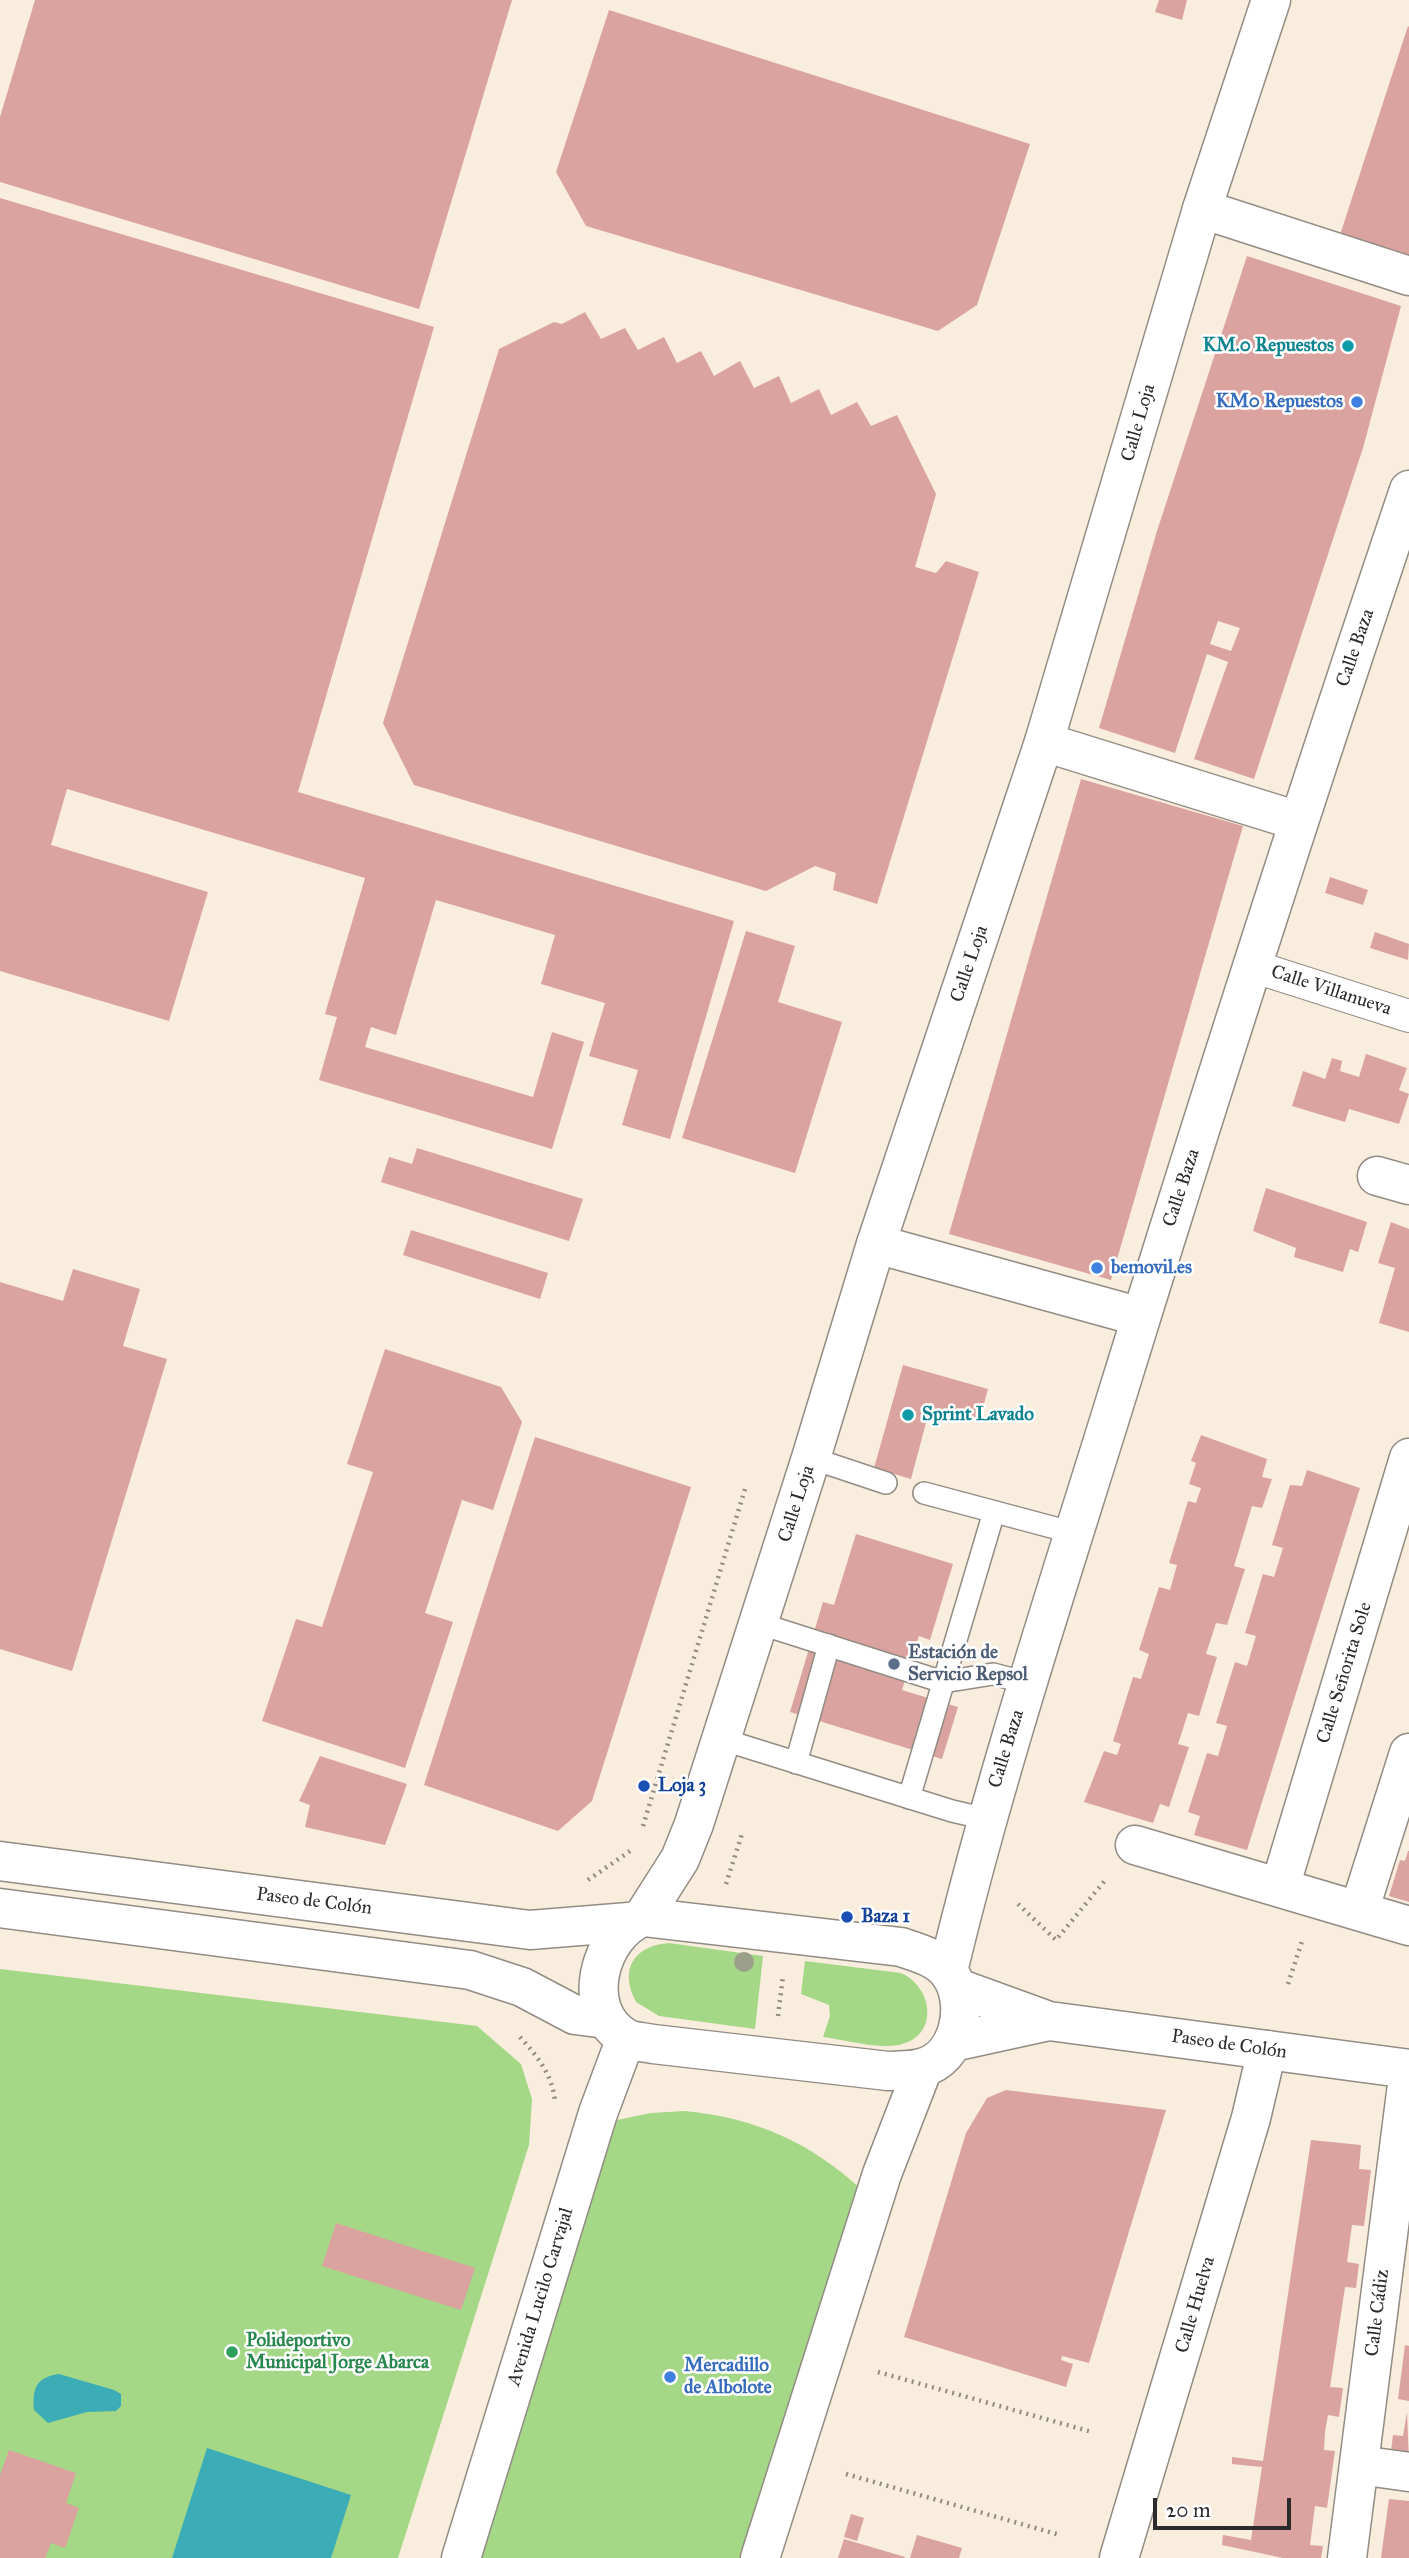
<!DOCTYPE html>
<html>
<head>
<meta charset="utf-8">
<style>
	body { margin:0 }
	#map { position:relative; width:1409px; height:2558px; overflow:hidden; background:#f9eddd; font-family:"IM FELL Great Primer",serif }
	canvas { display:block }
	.scale { position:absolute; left:1153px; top:2498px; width:138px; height:32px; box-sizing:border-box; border:4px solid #2b2b2b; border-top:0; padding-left:9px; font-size:21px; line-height:24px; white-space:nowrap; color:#2b2b2b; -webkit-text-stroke:5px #fff; paint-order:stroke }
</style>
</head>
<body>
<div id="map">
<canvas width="1409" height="2558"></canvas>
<div class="scale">20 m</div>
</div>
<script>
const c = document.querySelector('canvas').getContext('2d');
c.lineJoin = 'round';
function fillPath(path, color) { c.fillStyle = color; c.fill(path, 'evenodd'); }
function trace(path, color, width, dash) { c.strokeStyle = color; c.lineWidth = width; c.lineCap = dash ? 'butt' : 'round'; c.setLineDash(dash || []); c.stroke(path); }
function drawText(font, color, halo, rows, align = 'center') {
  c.font = font + ' "IM FELL Great Primer",serif'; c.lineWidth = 5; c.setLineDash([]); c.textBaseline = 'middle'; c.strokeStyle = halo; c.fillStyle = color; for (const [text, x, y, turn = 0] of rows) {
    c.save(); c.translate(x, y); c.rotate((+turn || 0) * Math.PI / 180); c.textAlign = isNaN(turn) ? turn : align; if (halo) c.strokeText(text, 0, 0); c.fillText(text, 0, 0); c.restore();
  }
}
fillPath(new Path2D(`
	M669 1943 763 1956 755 2029 659 2016 636 2002C619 1970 633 1946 669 1943Z
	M805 1961 901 1973C933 1987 940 2036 899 2045 876 2049 846 2040 823 2037L830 2016 829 2005 801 1994Z
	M0 1969 477 2026 521 2064 532 2099 529 2145 398 2558H0Z
	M685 2111C756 2118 810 2142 862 2190L745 2558H480L617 2120 651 2113Z`), '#a4d786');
fillPath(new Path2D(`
	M59 2374 114 2390 121 2394V2406L116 2411 87 2412 48 2423 34 2410C32 2389 36 2377 59 2374Z
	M207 2448 351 2495 331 2558H172Z`), '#3cadb6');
fillPath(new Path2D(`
	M35 0H512L419 309 0 182V117Z
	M1159 0H1187L1182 20 1155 12Z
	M609 10 1030 144 977 305 938 331 586 226 556 172Z
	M1408 26 1409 27V266L1337 244Z
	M0 198 434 327 298 792 734 921 670 1139 622 1125 638 1070 589 1056 605 1003 541 984 555 935 436 900 396 1035 371 1027 365 1047 533 1097 552 1032 584 1042 552 1149 319 1080 337 1017 325 1014 365 878 67 789 51 845 208 892 169 1021 0 971Z
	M1247 256 1401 306 1363 448 1254 779 1194 759 1228 662 1207 654 1175 753 1099 728 1157 531ZM1218 621 1240 628 1231 651 1210 644Z
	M585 312 601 339 625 328 638 350 664 337 677 363 701 351 714 376 740 361 754 388 779 376 791 403 819 389 831 415 857 402 871 426 897 415 936 494 915 567 936 573 946 561 979 572 877 904 833 890 836 873 815 866 766 891 414 785 383 723 499 349 554 322 562 324Z
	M1081 779 1243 826 1111 1280 949 1234Z
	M1330 877 1368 890 1363 905 1325 893Z
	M746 931 795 946 778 1002 842 1022 795 1173 682 1138Z
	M1375 932 1409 944 1408 960 1370 948Z
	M1366 1054 1407 1068 1399 1090 1409 1094 1399 1124 1349 1109 1345 1122 1292 1106 1303 1071 1325 1079 1332 1058 1342 1061 1340 1071 1359 1077Z
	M417 1148 583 1199 569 1241 381 1182 389 1157 412 1164Z
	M1266 1188 1367 1222 1358 1252 1350 1249 1343 1272 1294 1257 1296 1248 1253 1231Z
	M1391 1222 1409 1229V1332L1379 1323 1395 1268 1378 1263Z
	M411 1230 548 1273 540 1299 403 1255Z
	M73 1269 140 1289 123 1346 167 1359 72 1671 0 1649V1282L63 1301Z
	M385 1349 501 1387 522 1422 493 1510 462 1500 425 1613 453 1622 405 1768 262 1721 296 1619 322 1627 373 1472 347 1464Z
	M903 1365 988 1389 979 1422 930 1408 911 1479 874 1468Z
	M1201 1435 1267 1459 1262 1477 1272 1479 1262 1508 1252 1506 1234 1566 1245 1569 1227 1625 1216 1623 1206 1654 1217 1657 1199 1716 1188 1713 1178 1744 1189 1747 1169 1807 1160 1804 1153 1823 1084 1802 1104 1751 1117 1755 1121 1744 1113 1741 1133 1677 1141 1679 1149 1654 1139 1650 1159 1587 1170 1590 1177 1565 1169 1563 1188 1501 1196 1503 1201 1488 1189 1484 1196 1463 1191 1461Z
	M535 1437 691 1487 592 1801 558 1831 424 1785Z
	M1307 1470 1360 1488 1247 1850 1194 1835 1200 1816 1188 1812 1207 1753 1218 1756 1227 1726 1216 1723 1235 1662 1247 1666 1256 1636 1245 1633 1263 1574 1274 1577 1283 1548 1272 1545 1290 1485 1302 1486Z
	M856 1534 953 1564 930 1640 919 1636 902 1690 958 1707 942 1759 790 1712 823 1602 834 1605Z
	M320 1756 407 1784 385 1845 305 1827 310 1805 299 1801Z
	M1408 1851H1409V1902L1389 1896 1400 1860 1405 1861Z
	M1006 2090 1166 2110 1089 2363 1062 2356 1061 2360 1073 2364 1066 2387 904 2337 966 2133 987 2098Z
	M1311 2140 1361 2145 1359 2169 1371 2170 1364 2226 1352 2225 1347 2262 1359 2264 1356 2288 1345 2287 1330 2387 1343 2388 1339 2417 1328 2415 1325 2432 1324 2450 1335 2451 1327 2508 1315 2506 1310 2545 1323 2546 1321 2558H1283L1222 2545 1223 2535 1251 2540 1262 2467 1232 2464V2457L1263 2461Z
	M336 2223 475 2268 461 2310 322 2266Z
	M1405 2345 1409 2346V2401L1398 2399Z
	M1407 2412 1409 2462 1390 2459 1393 2435 1403 2436Z
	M9 2450 76 2473 66 2503 79 2508 65 2548 51 2543 45 2558H0V2475Z
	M1389 2499 1409 2501V2558H1381Z
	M851 2514 864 2518 857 2541 844 2537Z
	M917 2535 962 2548 959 2558H910Z
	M844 2539 905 2557V2558H838Z`), '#dba39f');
const service = new Path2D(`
	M811 1458 886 1483
	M924 1493 1074 1533
	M758 1623 943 1682 993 1674 1027 1683
	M721 1739 952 1811 987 1819
	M796 1763 829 1645
	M909 1798 994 1512`);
const pedestrian = new Path2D(`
	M1252 966 1409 1016`);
const minor = new Path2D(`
	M1202 209 1409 276
	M1044 742 1298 821
	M1377 1176 1409 1185
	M876 1244 1141 1317
	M1135 1845 1409 1926
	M1280 1887 1409 1458
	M1359 1911 1409 1753
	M1359 2465 1409 2472
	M1119 2558 1251 2118 1267 2050
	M1347 2558 1409 2069`);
const tertiary = new Path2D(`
	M0 1861 530 1930 629 1922
	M0 1908 470 1970 522 1987 575 2015 606 2019
	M643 1917 680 1859 694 1824 811 1458 876 1244 1044 742 1202 209 1271 0
	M643 1917 901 1947C919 1953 938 1958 949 1973 971 2002 960 2059 921 2068 910 2071 898 2070 888 2071L653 2044C644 2042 633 2042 626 2038 578 2011 599 1934 643 1917Z
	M948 1971C993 1784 1053 1601 1110 1418 1206 1107 1305 798 1409 490
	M958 1988 1049 2021 1409 2069
	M953 2042 1049 2021
	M461 2558 598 2113 626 2038
	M760 2558 882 2174 923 2068`);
trace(service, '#928c84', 24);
trace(pedestrian, '#928c84', 34);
trace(minor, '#928c84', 41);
trace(tertiary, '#928c84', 41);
trace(new Path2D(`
	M643 1826 745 1489
	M588 1880 633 1849
	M726 1884 742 1834
	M1018 1904 1056 1940 1107 1878
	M1288 1984 1303 1938
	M778 2016 783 1976
	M520 2037C537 2056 553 2075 555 2102
	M878 2372 1092 2432
	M846 2474 1060 2535`), '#928c84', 4.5, [2, 5]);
trace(service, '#fff', 21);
trace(pedestrian, '#fff', 32);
trace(minor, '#fff', 38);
trace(tertiary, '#fff', 38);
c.fillStyle = '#9c9f8a';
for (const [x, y] of [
	[744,1962]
]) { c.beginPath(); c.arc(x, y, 10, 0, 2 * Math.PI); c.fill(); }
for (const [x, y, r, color] of [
	[1348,346,7,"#0f9aa8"],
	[1357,402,7,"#3f7fe0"],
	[1097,1268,7,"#3f7fe0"],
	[908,1415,7,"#0f9aa8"],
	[894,1664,7,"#5c6f8a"],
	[644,1786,7,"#1a4fb4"],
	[847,1917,7,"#1a4fb4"],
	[232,2352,7,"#2e9e5b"],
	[670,2377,7,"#3f7fe0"]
]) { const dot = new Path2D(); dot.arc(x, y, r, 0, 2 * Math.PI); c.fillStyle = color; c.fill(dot); trace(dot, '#fff', 2.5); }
drawText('bold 19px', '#0d838f', '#fff', [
	["KM.0 Repuestos",1334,346],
	["Sprint Lavado",922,1415,"left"]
], 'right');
drawText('bold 19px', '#366cbe', '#fff', [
	["KM0 Repuestos",1343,402,"right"],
	["bemovil.es",1111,1268],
	["Mercadillo",684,2366],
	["de Albolote",684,2388]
], 'left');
drawText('19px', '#2b2b2b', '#fff', [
	["Calle Loja",1139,423,-74],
	["Calle Baza",1356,648,-71],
	["Calle Loja",970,964,-71],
	["Calle Villanueva",1331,991,18],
	["Calle Baza",1182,1188,-72],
	["Calle Loja",797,1504,-72],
	["Calle Señorita Sole",1345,1673,-73],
	["Calle Baza",1007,1749,-73],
	["Paseo de Colón",314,1902,7],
	["Paseo de Colón",1229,2045,8],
	["Avenida Lucilo Carvajal",541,2297,-73],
	["Calle Huelva",1196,2305,-74],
	["Calle Cádiz",1378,2313,-83]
]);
drawText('bold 19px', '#4e5e75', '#fff', [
	["Estación de",908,1653],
	["Servicio Repsol",908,1675]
], 'left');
drawText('bold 19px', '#164399', '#fff', [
	["Loja 3",658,1786],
	["Baza 1",861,1917]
], 'left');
drawText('bold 19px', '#27864d', '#fff', [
	["Polideportivo",246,2341],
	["Municipal Jorge Abarca",246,2363]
], 'left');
</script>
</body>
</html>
